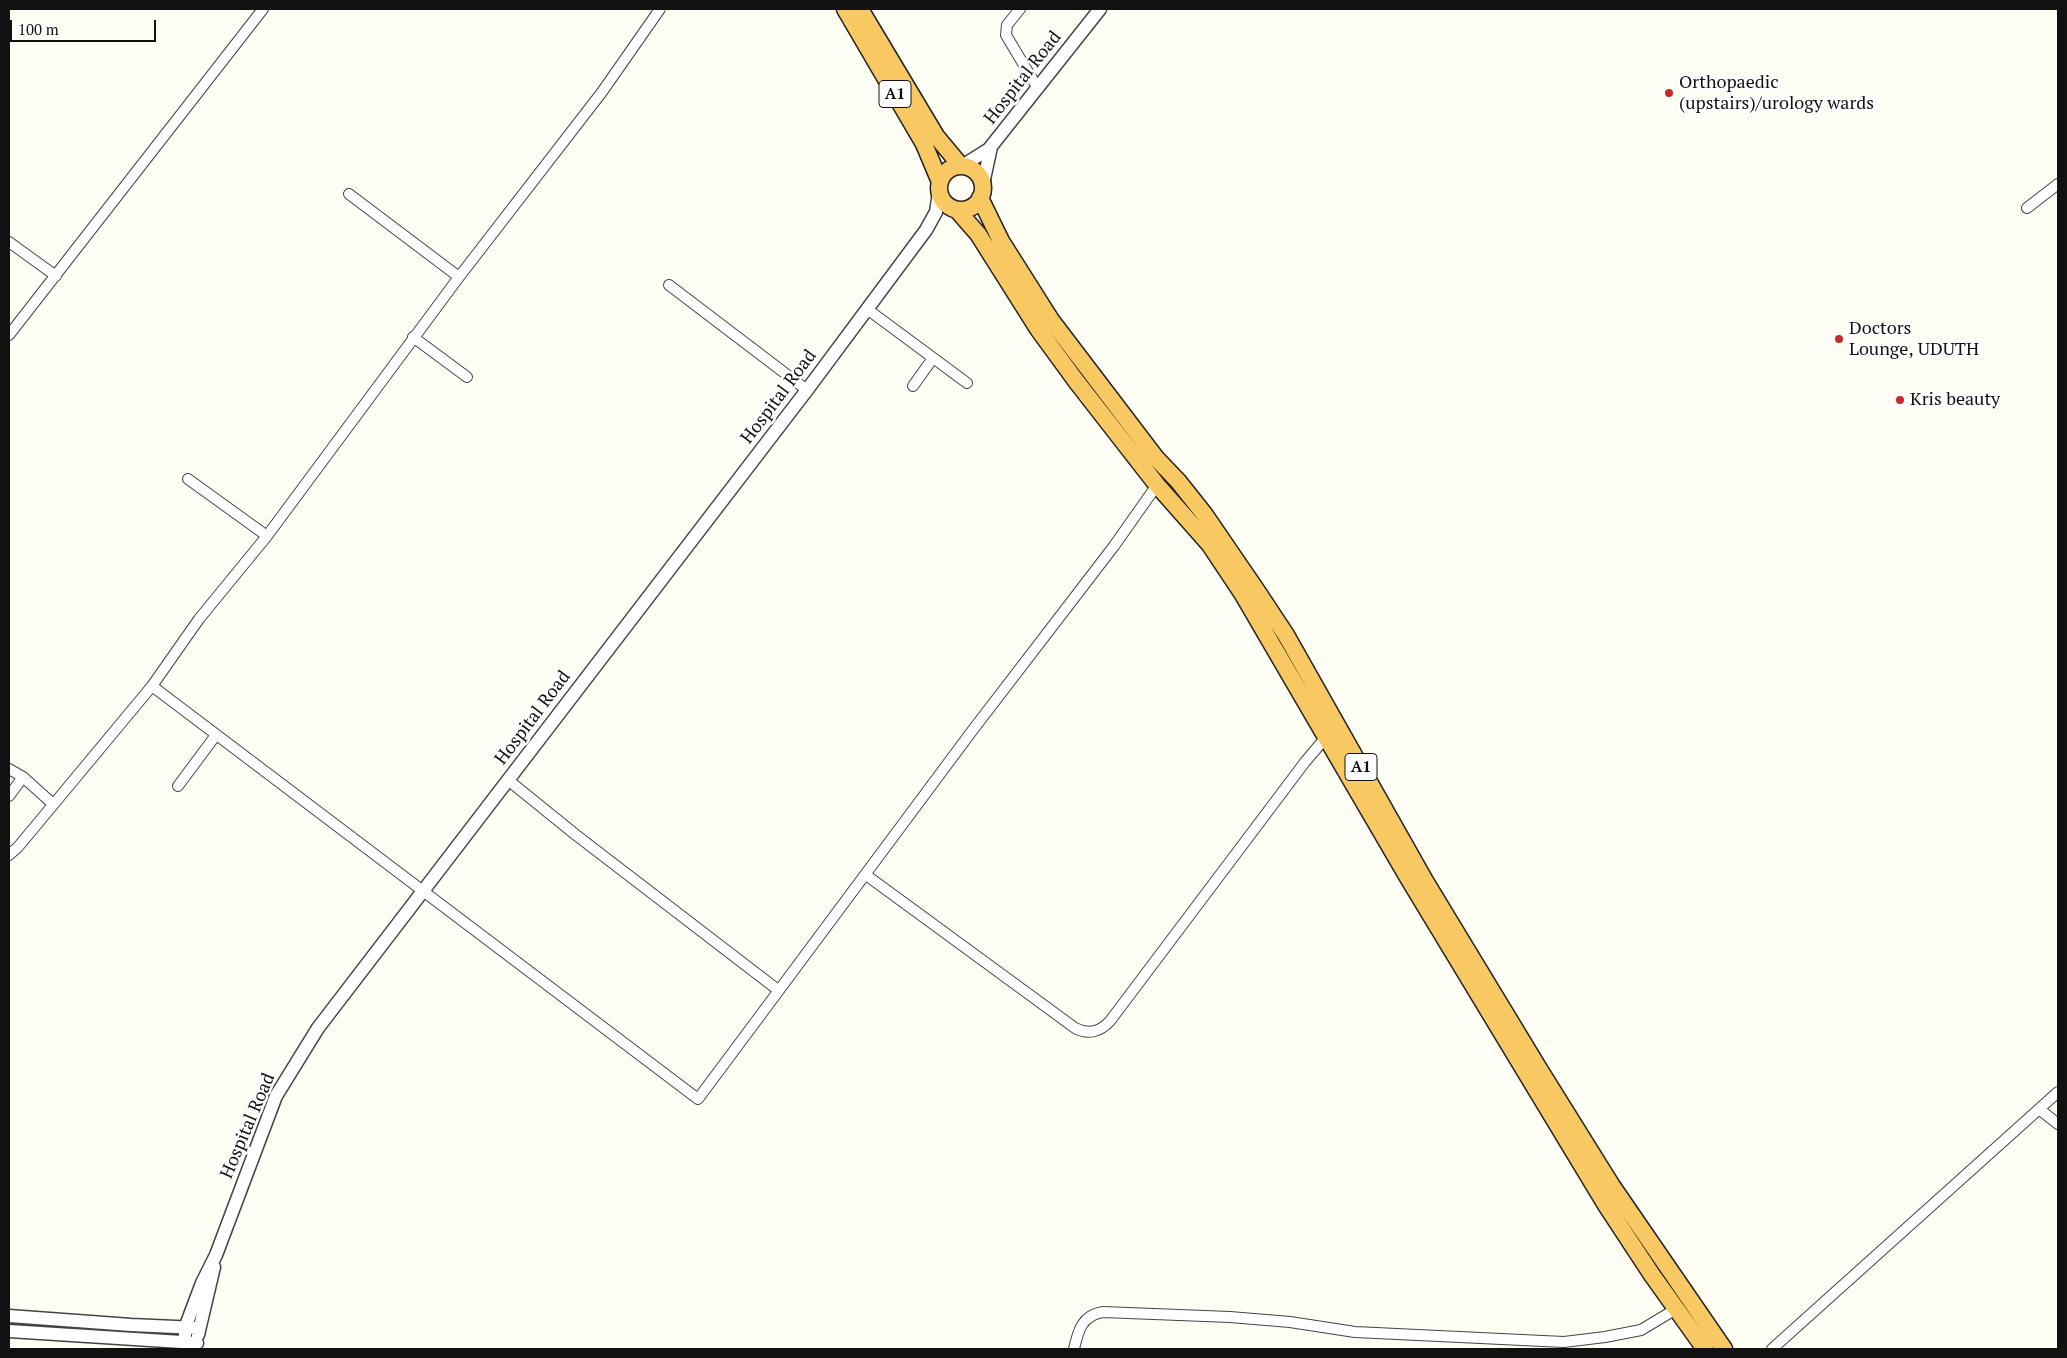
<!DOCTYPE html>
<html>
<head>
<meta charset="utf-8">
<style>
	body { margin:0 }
	#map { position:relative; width:2067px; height:1358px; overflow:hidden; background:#fffef5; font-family:"PT Serif",serif }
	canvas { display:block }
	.frame { position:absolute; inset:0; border:10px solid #111; pointer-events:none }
	.scale { position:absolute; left:10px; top:20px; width:146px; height:22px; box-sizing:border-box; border:2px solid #111; border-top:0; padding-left:6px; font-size:15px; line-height:18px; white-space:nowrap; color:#111; -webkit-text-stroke:4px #fff; paint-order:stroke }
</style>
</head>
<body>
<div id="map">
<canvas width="2067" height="1358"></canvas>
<div class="frame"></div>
<div class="scale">100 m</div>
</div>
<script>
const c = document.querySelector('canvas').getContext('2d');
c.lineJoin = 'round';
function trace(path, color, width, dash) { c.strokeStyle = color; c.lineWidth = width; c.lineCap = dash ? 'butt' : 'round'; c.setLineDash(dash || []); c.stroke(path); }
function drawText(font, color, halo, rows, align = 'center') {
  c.font = font + ' "PT Serif",serif'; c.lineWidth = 5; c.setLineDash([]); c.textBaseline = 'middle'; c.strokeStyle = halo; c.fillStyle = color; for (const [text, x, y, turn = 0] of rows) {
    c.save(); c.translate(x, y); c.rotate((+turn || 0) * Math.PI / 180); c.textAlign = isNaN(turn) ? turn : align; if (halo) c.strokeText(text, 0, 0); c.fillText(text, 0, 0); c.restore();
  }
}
const minor = new Path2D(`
	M1020 9 1007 25 1006 35 1037 87
	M349 194 459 277
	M2027 208 2058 184
	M9 242 56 276
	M669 285 807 390
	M867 309 967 383
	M9 335 263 9
	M413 337 467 377
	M913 386 933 358
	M188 479 267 536
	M152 686 698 1099 972 731 1114 546 1157 485
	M9 769 23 777
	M508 780 576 835 778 990
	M178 786 216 735
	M9 796 23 777 53 804
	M9 855 18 847 152 686 199 619 267 536 459 277 602 92 660 9
	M866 875 1075 1028C1088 1035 1100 1032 1110 1021L1305 762 1327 736
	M2039 1109 2058 1124
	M1074 1349C1078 1331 1082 1315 1103 1312L1230 1317 1290 1322 1355 1332 1564 1342 1605 1337 1641 1330 1676 1309
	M1772 1349 2058 1092`);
const tertiary = new Path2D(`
	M962 166 989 149 1100 9
	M983 184 991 147
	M9 1316 131 1325 198 1328
	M9 1331 197 1343
	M198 1335 214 1267
	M185 1349V1328L202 1283 216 1255 276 1096 318 1028 807 390 926 230 936 212 939 192`);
const trunk = new Path2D(`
	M845 9 924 144 940 182
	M860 9 936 136 961 166
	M939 188a22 22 0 1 1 44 0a22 22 0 1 1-44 0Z
	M980 198 1001 241 1051 320 1156 458 1178 481 1205 515 1257 591 1286 635 1425 881 1539 1069 1612 1186 1724 1349
	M957 210 978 234 1038 329 1076 381 1157 485 1210 545 1242 593 1407 876 1606 1205 1652 1275 1705 1349`);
trace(minor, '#444', 12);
trace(tertiary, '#444', 15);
trace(trunk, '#222', 19);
trace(minor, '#fff', 10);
trace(tertiary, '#fff', 12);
trace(trunk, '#f8c962', 16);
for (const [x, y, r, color] of [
	[1669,93,5,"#c52a25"],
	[1839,339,5,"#c52a25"],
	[1900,400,5,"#c52a25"]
]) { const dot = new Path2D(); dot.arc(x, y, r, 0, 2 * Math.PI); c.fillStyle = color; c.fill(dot); trace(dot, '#fff', 2); }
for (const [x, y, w] of [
	[895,94,32],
	[1361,767,32]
]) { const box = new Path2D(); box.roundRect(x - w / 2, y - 13.5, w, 27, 4); c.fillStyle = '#fff'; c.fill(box); trace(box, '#111', 1); }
drawText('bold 16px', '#111', null, [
	["A1",895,94],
	["A1",1361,767]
]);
drawText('18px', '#111', '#fff', [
	["Hospital Road",1023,78,-52],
	["Hospital Road",779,397,-53],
	["Hospital Road",533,718,-53],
	["Hospital Road",248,1126,-67]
]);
drawText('18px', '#111', '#fff', [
	["Orthopaedic",1679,83],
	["(upstairs)/urology wards",1679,104],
	["Doctors",1849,329],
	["Lounge, UDUTH",1849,350],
	["Kris beauty",1910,400]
], 'left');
</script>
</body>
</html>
